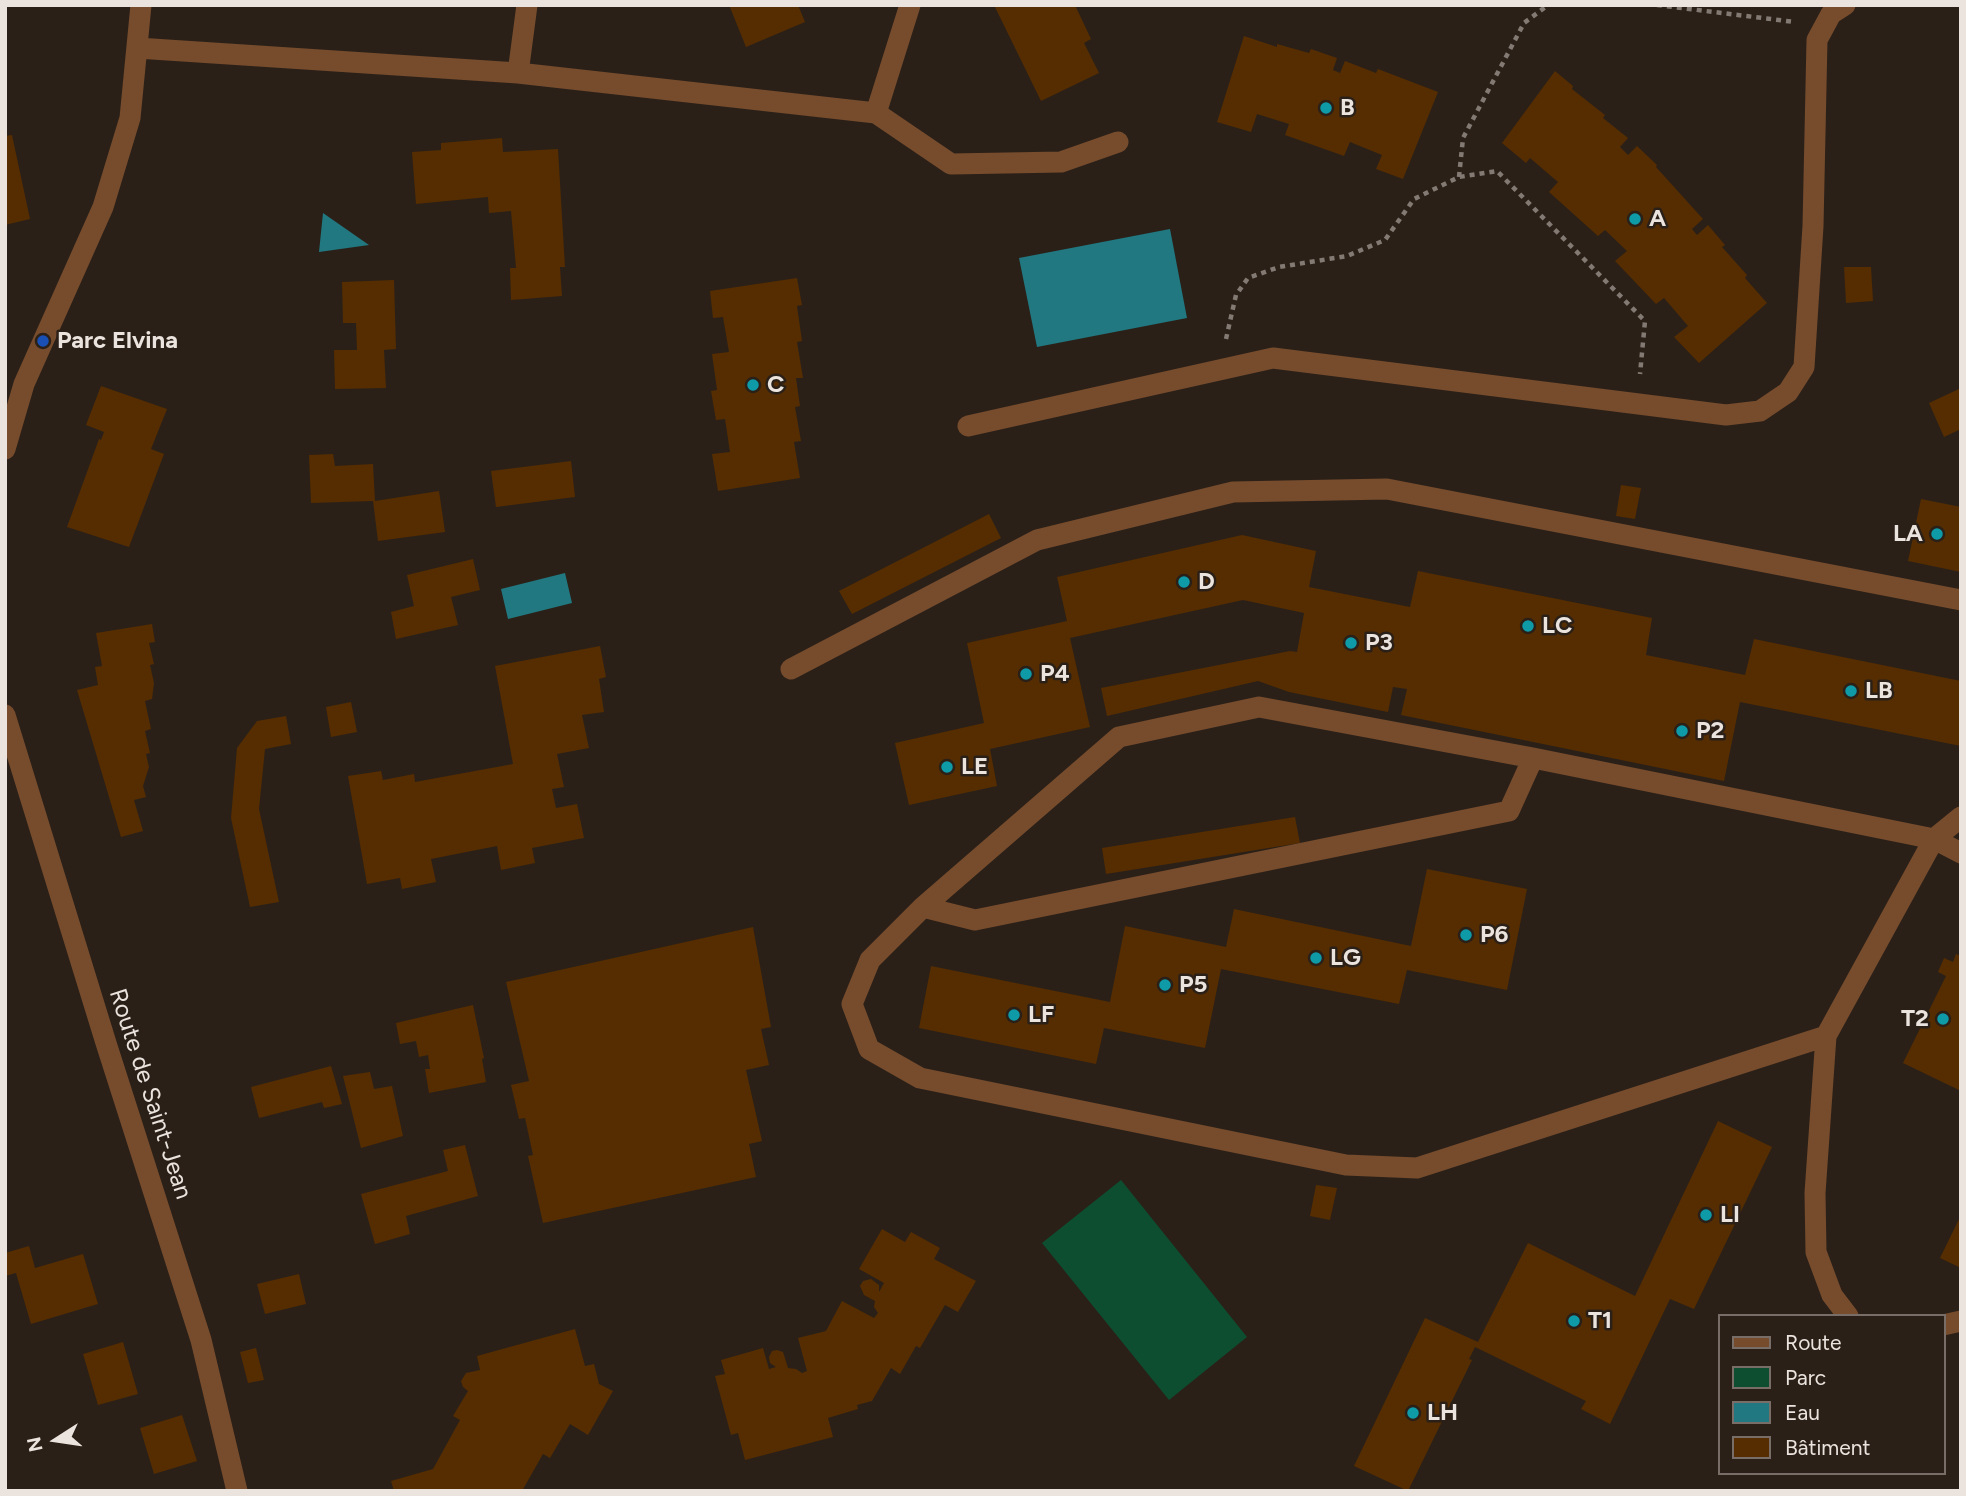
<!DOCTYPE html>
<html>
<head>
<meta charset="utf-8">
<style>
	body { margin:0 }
	#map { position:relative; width:1966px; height:1496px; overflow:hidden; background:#2b2018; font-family:Figtree,sans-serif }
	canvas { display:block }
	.frame { position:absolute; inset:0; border:7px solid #ebe4de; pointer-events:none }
	.legend { position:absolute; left:1718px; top:1314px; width:228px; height:161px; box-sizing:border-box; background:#2b2018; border:2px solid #786e67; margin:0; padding:9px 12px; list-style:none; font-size:21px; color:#ebe4de }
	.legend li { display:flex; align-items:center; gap:14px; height:35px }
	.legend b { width:35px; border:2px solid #786e67 }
	.north { position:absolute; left:21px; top:1405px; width:70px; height:70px; -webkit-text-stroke:5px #2b2018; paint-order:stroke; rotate:258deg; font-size:19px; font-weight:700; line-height:28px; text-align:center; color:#ebe4de }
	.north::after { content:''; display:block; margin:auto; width:24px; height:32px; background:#ebe4de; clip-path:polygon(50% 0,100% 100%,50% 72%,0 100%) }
</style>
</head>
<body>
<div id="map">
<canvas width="1966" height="1496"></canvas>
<div class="frame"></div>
<ul class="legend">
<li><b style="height:9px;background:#764c2d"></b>Route</li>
<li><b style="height:19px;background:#0d4e31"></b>Parc</li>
<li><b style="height:19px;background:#217881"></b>Eau</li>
<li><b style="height:19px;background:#552d00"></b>Bâtiment</li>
</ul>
<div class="north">N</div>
</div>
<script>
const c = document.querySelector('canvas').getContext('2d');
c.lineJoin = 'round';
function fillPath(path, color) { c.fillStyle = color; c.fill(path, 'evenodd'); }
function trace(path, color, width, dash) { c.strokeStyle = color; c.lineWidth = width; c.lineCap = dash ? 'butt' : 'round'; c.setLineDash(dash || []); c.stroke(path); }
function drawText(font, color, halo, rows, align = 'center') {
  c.font = font + ' Figtree,sans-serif'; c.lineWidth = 5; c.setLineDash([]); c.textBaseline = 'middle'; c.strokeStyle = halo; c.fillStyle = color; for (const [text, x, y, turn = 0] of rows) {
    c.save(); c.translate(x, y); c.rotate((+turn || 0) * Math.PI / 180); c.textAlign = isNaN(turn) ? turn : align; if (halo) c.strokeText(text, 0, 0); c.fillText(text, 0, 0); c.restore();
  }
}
fillPath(new Path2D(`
	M1121 1180 1247 1337 1169 1400 1042 1243Z`), '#0d4e31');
fillPath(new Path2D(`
	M323 213 369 245 319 252Z
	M1170 229 1187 318 1037 347 1019 258Z
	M565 573 572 603 508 619 501 589Z`), '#217881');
fillPath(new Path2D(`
	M729 5H798L805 22 746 47Z
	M994 5H1075L1091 39 1084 43 1099 73 1041 101Z
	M1244 36 1277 47V44L1309 53 1311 49 1337 58 1333 70 1340 73 1345 61 1376 73 1378 69 1438 92 1403 179 1376 169 1382 155 1350 142 1344 156 1285 135 1289 124 1257 114 1251 132 1217 122Z
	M1555 71 1573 86 1572 89 1605 115 1603 118 1628 138 1620 147 1628 155 1637 146 1657 165 1656 167 1703 219 1692 229 1697 235 1708 225 1725 245 1722 247 1747 275 1745 278 1767 303 1699 363 1674 337 1688 326 1664 298 1656 304 1615 261 1627 251 1605 230 1598 236 1549 192 1558 182 1530 158 1526 163 1502 143Z
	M12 135 30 219 5 225V136Z
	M502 138 503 152 558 149 565 267H560L562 296 511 300 510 268H516L511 211 489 213 488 197 416 204 412 152 441 150V143Z
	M1844 267H1871L1873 301 1846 303Z
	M797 278 802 305 797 306 802 341 797 342 803 378H796L800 406 795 407 801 441 794 442 800 478 718 491 712 454 730 452 725 419 716 420 711 391 717 390 712 354 729 352 723 317 713 318 710 291Z
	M394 280 396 349 384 350 386 388 335 389 334 350H357L356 323H343L342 282Z
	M101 386 167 409 151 449 164 454 129 547 67 527 99 439 101 440 104 432 86 425Z
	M1961 388V429L1944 437 1929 403Z
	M333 454 335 466 373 464 375 501 439 491 445 532 378 541 373 501 311 503 309 455Z
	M571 461 575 497 496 507 491 471Z
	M1621 485 1641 488 1635 519 1616 516Z
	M1921 499 1961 507V572L1908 561Z
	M989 514 1001 538 852 614 839 591Z
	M1242 535 1316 551 1309 587 1410 607 1418 571 1652 618 1646 655 1745 675 1754 639 1961 681V746L1740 702 1724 781 1401 715 1407 689 1393 687 1388 712 1289 692 1258 681 1107 716 1101 688 1290 651 1297 652 1304 613 1243 600 1070 638 1090 727 990 749 997 786 909 805 895 743 984 723 967 643 1067 621 1057 577Z
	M473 559 480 590 451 597 458 625 396 639 391 612 414 606 407 575Z
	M152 624 155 642 149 643 154 664 150 665 154 683 152 699 145 701 151 729 145 731 150 753 146 754 149 767 143 786 146 797 134 800 143 831 121 837 77 690 98 685 95 667 102 666 96 633Z
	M600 646 606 677 599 679 604 712 582 715 589 748 557 754 564 787 552 789 556 808 577 804 584 838 532 848 535 863 501 870 497 846 431 859 436 882 402 889 400 878 367 884 348 776 381 771 383 780 414 774 415 782 513 764 495 666Z
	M351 702 357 732 331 737 326 707Z
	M286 716 291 744 265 749 259 809 279 902 250 907 231 818 237 748 257 721Z
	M1295 817 1300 843 1106 874 1102 848Z
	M1427 869 1527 889 1507 990 1407 970 1399 1004 1221 969 1205 1048 1104 1028 1096 1064 919 1028 931 966 1110 1002 1125 926 1226 947 1234 909 1411 946Z
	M753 927 771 1027 761 1029 769 1065 746 1070 762 1141 749 1144 756 1177 543 1223 528 1156 533 1155 525 1118 519 1119 511 1085 529 1081 506 982Z
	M1956 954 1961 956V1091L1903 1063 1946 976 1938 972 1944 958 1953 962Z
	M473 1005 484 1058 482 1059 486 1082 429 1093 425 1069H430L428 1055 419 1057 416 1041 400 1044 396 1023Z
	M331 1066 342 1104 324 1108 322 1102 259 1118 251 1087Z
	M370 1072 374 1089 392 1086 403 1136 361 1148 343 1076Z
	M1718 1121 1772 1147 1694 1309 1670 1299 1610 1424 1581 1409 1586 1401 1475 1347 1469 1359 1472 1360 1408 1491 1354 1466 1425 1318 1478 1342 1528 1243 1635 1296Z
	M465 1145 478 1196 406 1216 410 1234 375 1244 361 1194 448 1171 443 1150Z
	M1316 1185 1337 1188 1330 1220 1310 1216Z
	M1961 1215V1268L1940 1258Z
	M882 1229 905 1242 911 1232 940 1248 934 1259 976 1281 958 1312 945 1305 920 1348 916 1346 900 1374 891 1368 872 1401 857 1405 858 1409 828 1418 833 1437 745 1460 738 1433 731 1435 715 1376 725 1374 721 1360 763 1348 769 1369 776 1367 770 1363 769 1357 772 1351 777 1350 783 1352 788 1368 796 1369 802 1373 807 1371 798 1338 826 1331 842 1301 874 1318 878 1313 874 1307 875 1301 864 1295 860 1286 863 1281 871 1279 879 1285V1292L884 1283 859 1269Z
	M29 1246 35 1268 83 1254 98 1304 31 1324 16 1273 5 1276V1253Z
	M299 1274 306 1304 265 1314 257 1284Z
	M575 1329 585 1366 594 1364 599 1384 613 1391 588 1435 570 1424 550 1458 543 1454 522 1491H394L391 1481 433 1469 460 1420 453 1416 468 1391 463 1387 461 1381 466 1373 480 1370 477 1356Z
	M123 1342 138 1394 98 1405 83 1354Z
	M256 1348 264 1380 248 1383 240 1352Z
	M182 1415 197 1461 154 1474 140 1428Z`), '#552d00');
trace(new Path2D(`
	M1657 5 1795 22
	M1459 177 1463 138 1524 23 1548 5
	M1226 339 1236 295 1248 278 1279 267 1347 256 1385 240 1414 199 1459 177 1497 171 1645 321 1640 374`), '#837a73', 4.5, [5, 5]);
trace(new Path2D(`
	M137 48 518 73 876 113 951 164 1061 162 1118 142
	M518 73 527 5
	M876 113 910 5
	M968 426 1273 358 1726 415 1760 411 1788 392 1804 367 1813 226 1817 40 1831 14 1845 5
	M5 449 24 384 103 207 130 118 141 5
	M791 669 1037 540 1233 492 1387 489 1961 600
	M5 715 106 1043 201 1340 237 1491
	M923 907 975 920 1509 811 1533 758
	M1826 1036 1417 1168 1346 1165 920 1078 869 1049 852 1004 870 960 923 907 1119 737 1259 707 1533 758 1934 839 1961 853
	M1848 1316 1832 1295 1816 1252 1815 1193 1826 1036 1934 839 1961 817
	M1943 1325 1961 1321`), '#764c2d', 21);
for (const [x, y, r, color] of [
	[1326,108,7,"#0f9aa8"],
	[1635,219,7,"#0f9aa8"],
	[43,341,7,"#1a4fb4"],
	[753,385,7,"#0f9aa8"],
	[1937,534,7,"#0f9aa8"],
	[1184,582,7,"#0f9aa8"],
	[1528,626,7,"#0f9aa8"],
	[1351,643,7,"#0f9aa8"],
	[1026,674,7,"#0f9aa8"],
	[1851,691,7,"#0f9aa8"],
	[1682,731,7,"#0f9aa8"],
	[947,767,7,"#0f9aa8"],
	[1466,935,7,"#0f9aa8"],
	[1316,958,7,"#0f9aa8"],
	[1165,985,7,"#0f9aa8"],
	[1014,1015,7,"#0f9aa8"],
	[1943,1019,7,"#0f9aa8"],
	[1706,1215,7,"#0f9aa8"],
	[1574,1321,7,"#0f9aa8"],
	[1413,1413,7,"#0f9aa8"]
]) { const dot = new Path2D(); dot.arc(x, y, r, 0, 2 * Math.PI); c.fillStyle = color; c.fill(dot); trace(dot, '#2b2018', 2.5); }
drawText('bold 24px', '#ebe4de', '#2b2018', [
	["B",1340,108],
	["A",1649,219],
	["Parc Elvina",57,341],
	["C",767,385],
	["LA",1923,534,"right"],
	["D",1198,582],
	["LC",1542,626],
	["P3",1365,643],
	["P4",1040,674],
	["LB",1865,691],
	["P2",1696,731],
	["LE",961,767],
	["P6",1480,935],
	["LG",1330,958],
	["P5",1179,985],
	["LF",1028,1015],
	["T2",1929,1019,"right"],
	["LI",1720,1215],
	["T1",1588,1321],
	["LH",1427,1413]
], 'left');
drawText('24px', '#ebe4de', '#2b2018', [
	["Route de Saint-Jean",150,1094,72]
]);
</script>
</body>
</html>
